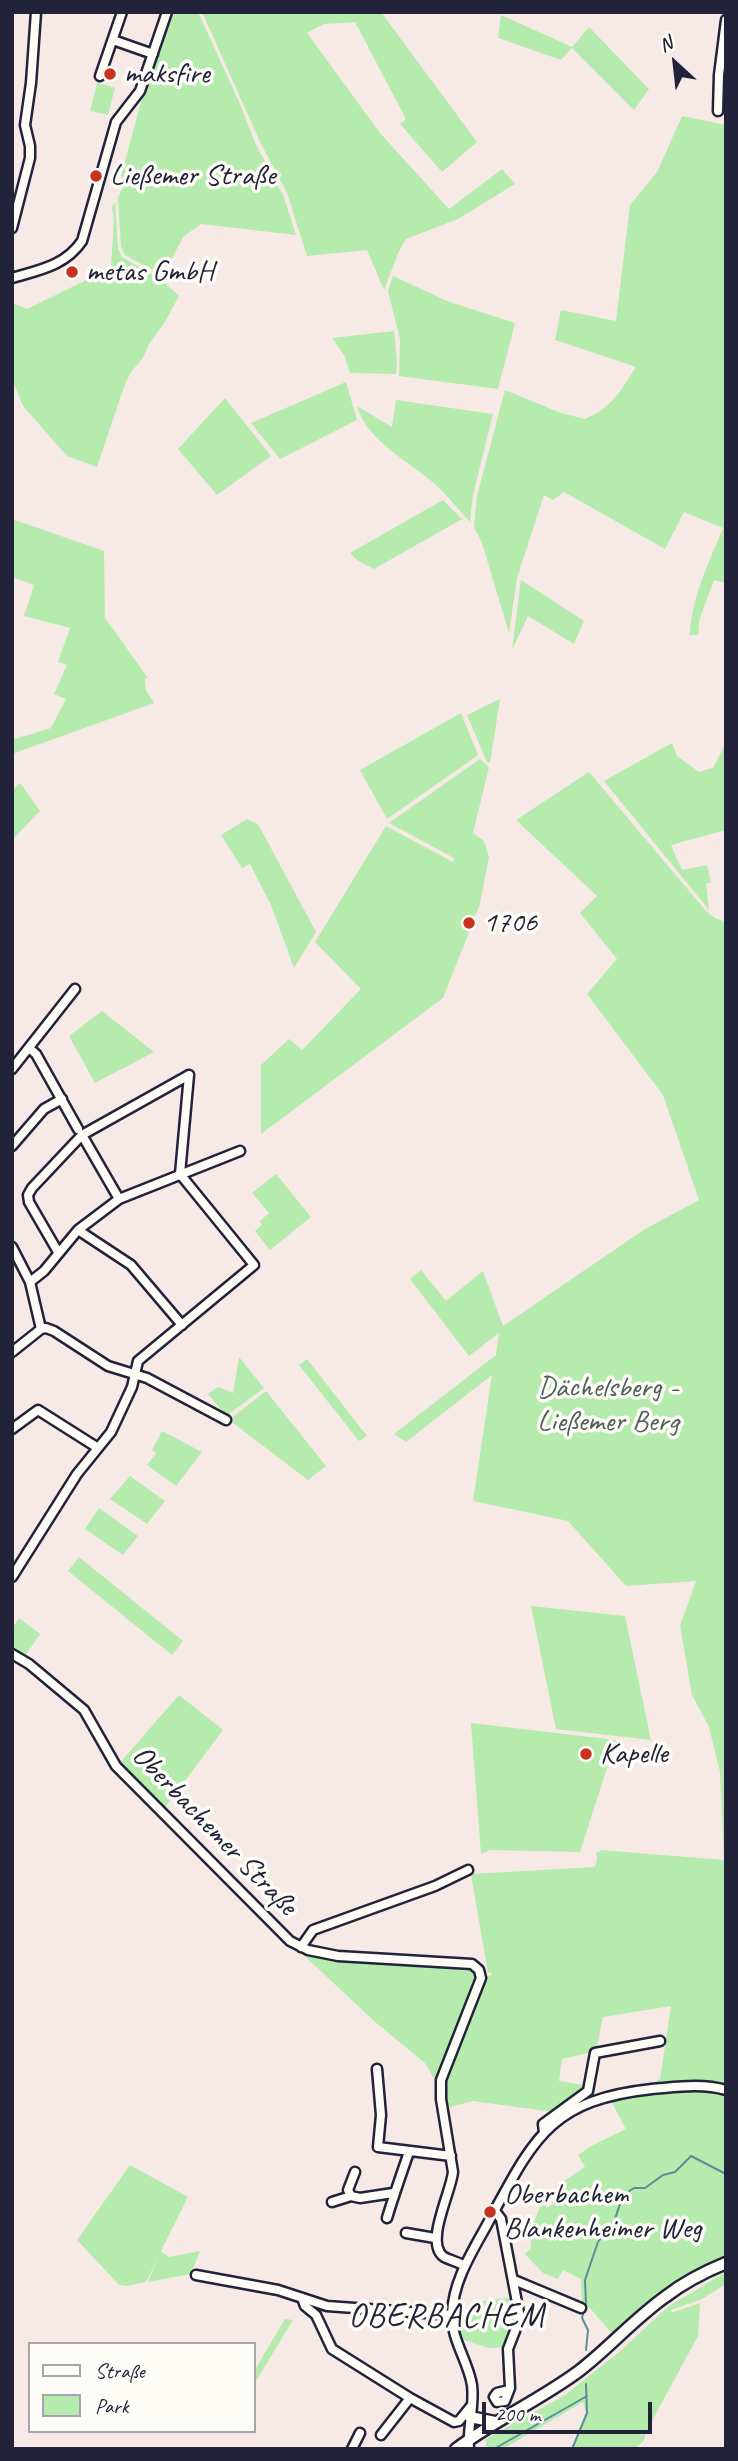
<!DOCTYPE html>
<html>
<head>
<meta charset="utf-8">
<style>
	body { margin:0 }
	#map { position:relative; width:738px; height:2461px; overflow:hidden; background:#f7eae6; font-family:Caveat,sans-serif }
	canvas { display:block }
	.frame { position:absolute; inset:0; border:14px solid #22223b; pointer-events:none }
	.legend { position:absolute; left:28px; top:2342px; width:228px; height:91px; box-sizing:border-box; background:#fdfcf7; border:2px solid #a5a5ac; margin:0; padding:9px 12px; list-style:none; font-size:21px; color:#22223b }
	.legend li { display:flex; align-items:center; gap:14px; height:35px }
	.legend b { width:35px; border:2px solid #a5a5ac }
	.north { position:absolute; left:640px; top:28px; width:70px; height:70px; -webkit-text-stroke:5px #fdfcf7; paint-order:stroke; rotate:333deg; font-size:19px; font-weight:700; line-height:28px; text-align:center; color:#22223b }
	.north::after { content:''; display:block; margin:auto; width:24px; height:32px; background:#22223b; clip-path:polygon(50% 0,100% 100%,50% 72%,0 100%) }
	.scale { position:absolute; left:482px; top:2402px; width:170px; height:32px; box-sizing:border-box; border:4px solid #22223b; border-top:0; padding-left:9px; font-size:21px; line-height:24px; white-space:nowrap; color:#22223b; -webkit-text-stroke:5px #fdfcf7; paint-order:stroke }
</style>
</head>
<body>
<div id="map">
<canvas width="738" height="2461"></canvas>
<div class="frame"></div>
<ul class="legend">
<li><b style="height:9px;background:#fdfcf7"></b>Straße</li>
<li><b style="height:19px;background:#b5ebad"></b>Park</li>
</ul>
<div class="north">N</div>
<div class="scale">200 m</div>
</div>
<script>
const c = document.querySelector('canvas').getContext('2d');
c.lineJoin = 'round';
function fillPath(path, color) { c.fillStyle = color; c.fill(path, 'evenodd'); }
function trace(path, color, width, dash) { c.strokeStyle = color; c.lineWidth = width; c.lineCap = dash ? 'butt' : 'round'; c.setLineDash(dash || []); c.stroke(path); }
function drawText(font, color, halo, rows, align = 'center') {
  c.font = font + ' Caveat,sans-serif'; c.lineWidth = 7; c.setLineDash([]); c.textBaseline = 'middle'; c.strokeStyle = halo; c.fillStyle = color; for (const [text, x, y, turn = 0] of rows) {
    c.save(); c.translate(x, y); c.rotate((+turn || 0) * Math.PI / 180); c.textAlign = isNaN(turn) ? turn : align; if (halo) c.strokeText(text, 0, 0); c.fillText(text, 0, 0); c.restore();
  }
}
fillPath(new Path2D(`
	M171 12H198L240 104 256 145 283 195 296 235 201 224 183 237 163 276 125 255 121 247 118 197 127 179 121 176 144 91Z
	M202 12H381L477 142 442 172 400 124 406 119 355 22 324 24 307 33 380 133 449 209 502 169 515 184 458 219 406 239 399 251 384 290 367 250 307 256 287 193 261 144Z
	M501 15 572 47 589 27 649 89 634 110 572 48 561 60 498 38Z
	M97 83 115 88 108 115 90 111Z
	M682 116 726 125V583L714 580 699 621 698 635H690C691 598 709 562 723 528L684 512 665 549 564 492 553 500 544 495 517 578 509 633 482 543 474 527 477 496 505 390 561 413 585 419C613 407 620 391 636 367L555 340 561 310 616 321 630 205 657 172Z
	M115 202 118 248 122 257 161 280 179 296 165 322 149 344 143 358 131 372 125 384 97 467 67 456 23 406 12 379V303L27 309 111 268 114 219 112 207Z
	M393 276 447 301 515 323 498 389 399 376 400 339 388 291Z
	M394 331 397 362 396 374 350 373 344 355 332 338Z
	M346 382 357 420 280 459 251 423Z
	M225 398 271 456 217 495 178 449Z
	M396 400 493 414 473 495 470 522C459 510 449 497 437 486 411 462 367 442 357 406L392 427Z
	M443 500 462 519 374 569 357 560 350 553Z
	M12 519 104 551 105 618 148 678 145 679 146 690 154 703 12 754V740L51 728 66 699 54 694 67 665 58 662 70 628 24 616 34 585 12 577Z
	M521 580 584 621 574 644 528 616 512 650Z
	M500 699 490 763 487 762 467 715Z
	M461 713 478 755 387 819 360 770Z
	M672 743 677 756 699 772 713 768 726 743V830L671 845 682 870 707 865 711 882 706 884 709 910 604 781Z
	M480 759 489 767 473 833 484 841 489 857 480 904 443 998 261 1134V1065L289 1039 302 1050 361 989 315 942 386 826 453 862 454 858 389 823Z
	M589 772 706 911 715 918 726 922V2255L680 2280 613 2335 590 2308 582 2305 581 2279 563 2270 558 2279 543 2273 525 2254 531 2248 530 2232 542 2202 547 2208 561 2199 555 2187 585 2167 578 2155 593 2145 626 2129 610 2099 655 2093 657 2080 660 2079 671 2006 603 2017 596 2051 562 2059 559 2081 589 2086 553 2112 473 2101 446 2108 443 2100 444 2081 484 1977 492 1975 491 1972 488 1973 471 1874 595 1867 597 1859 596 1852H599L600 1850 724 1860 720 1772 709 1727 692 1695 680 1626 696 1581 626 1586 568 1521 473 1501 492 1375 406 1442 394 1434 496 1355 499 1333 469 1356 410 1279 421 1270 446 1301 483 1271 503 1326 645 1229 699 1200 663 1095 587 994 617 959 580 913 597 896 516 820Z
	M20 783 40 811 12 840V791Z
	M247 819 258 824 316 932 294 968 271 905 250 864 242 868 221 835Z
	M102 1011 154 1052 95 1083 69 1036Z
	M276 1174 311 1217 270 1250 255 1231 262 1225 260 1221 269 1213 252 1193Z
	M239 1357 264 1388 226 1416 208 1394 218 1387 233 1393Z
	M307 1359 367 1436 359 1441 299 1365Z
	M266 1391 326 1466 308 1480 229 1420Z
	M162 1431 202 1452 176 1486 147 1465 156 1453 152 1450Z
	M130 1476 165 1501 147 1524 110 1499Z
	M99 1508 138 1536 123 1555 85 1529Z
	M79 1557 183 1641 172 1655 68 1571Z
	M531 1606 625 1616 651 1740 556 1729Z
	M19 1618 40 1634 25 1656 12 1650V1629Z
	M179 1695 223 1730 163 1810 118 1765Z
	M471 1723 616 1740 580 1852 490 1850 481 1854Z
	M294 1946 320 1957 471 1967 476 1971 478 1978 439 2088 426 2064 374 2021Z
	M130 2165 188 2197 161 2251 169 2257 200 2251 191 2274 148 2282 158 2258 146 2282 127 2286 119 2285 77 2240Z
	M726 2272V2284L702 2299 671 2310V2313L700 2303 698 2336 646 2432 644 2441 634 2449H572L586 2413 583 2402 503 2449H486V2439L565 2395 619 2352 669 2306Z
	M515 2297 519 2319 507 2347 489 2348 461 2339 458 2319 475 2312V2302Z
	M285 2319 293 2320 256 2381 254 2374 257 2366Z`), '#b5ebad');
trace(new Path2D(`
	M586 2350 588 2330 582 2318 586 2304 585 2280 598 2242 615 2219 623 2195 634 2188H645L663 2175 675 2172 691 2156 726 2174
	M494 2449 587 2396
	M572 2449 587 2413 586 2384`), '#5b8c9a', 2);
const minor = new Path2D(`
	M113 40 153 54
	M100 76 122 12
	M718 111 719 75 726 20
	M12 228 30 158V146L25 125 31 83 36 12
	M12 278C39 270 65 266 82 241L116 122 140 91 167 12
	M29 1048 36 1054 78 1129
	M12 1069 75 989
	M82 1135 119 1199
	M12 1146 44 1109 62 1099
	M78 1230 131 1265 182 1325
	M12 1247 30 1282 41 1329
	M58 1252 29 1202 28 1195 32 1188 82 1135 189 1075
	M30 1282 44 1271 78 1230 119 1199 240 1151
	M41 1329 46 1328 54 1331 108 1366 147 1378 226 1420
	M12 1352 41 1329
	M12 1429 38 1410 98 1448
	M12 1577 77 1474 111 1432 132 1387 138 1361 254 1265 180 1174 189 1075
	M12 1654 29 1664 84 1710 116 1766 290 1941 308 1950 338 1956 472 1964 479 1970 481 1978 441 2080V2099L453 2172C451 2193 424 2243 444 2257 450 2260 458 2262 465 2266
	M301 1947 313 1930 435 1886 468 1870
	M377 2069 381 2115 378 2147 451 2156
	M544 2133 543 2124 588 2091 595 2053 660 2041
	M351 2196 348 2190 355 2172
	M332 2202 351 2196 360 2198 393 2193
	M495 2211 501 2219 520 2318 508 2349 510 2388 505 2401 497 2402 494 2397 497 2393 509 2390
	M387 2218C394 2195 401 2175 409 2152
	M406 2233 435 2238
	M196 2275 278 2290 327 2306 452 2315
	M514 2280 581 2308
	M302 2298 305 2306 316 2315 332 2349 410 2398 454 2422 459 2421 471 2406
	M381 2435 410 2398
	M352 2449 360 2433
	M469 2449C467 2428 475 2406 472 2385 468 2361 451 2339 452 2314 453 2280 474 2249 489 2221 534 2138 550 2100 652 2089 677 2087 702 2083 726 2090`);
const major = new Path2D(`
	M470 2417 495 2422
	M456 2449C495 2420 540 2400 579 2371 609 2348 634 2319 665 2297 683 2283 704 2272 726 2263`);
trace(minor, '#22223b', 13);
trace(major, '#22223b', 15);
trace(minor, '#fdfcf7', 8);
trace(major, '#fdfcf7', 10);
for (const [x, y, r, color] of [
	[110,74,7,"#c8321e"],
	[96,176,7,"#c8321e"],
	[72,272,7,"#c8321e"],
	[469,923,7,"#c8321e"],
	[586,1754,7,"#c8321e"],
	[490,2212,7,"#c8321e"]
]) { const dot = new Path2D(); dot.arc(x, y, r, 0, 2 * Math.PI); c.fillStyle = color; c.fill(dot); trace(dot, '#fdfcf7', 2.5); }
drawText('30px', '#22223b', '#fdfcf7', [
	["maksfire",124,74],
	["Ließemer Straße",110,176],
	["metas GmbH",86,272],
	["1706",483,923],
	["Kapelle",600,1754],
	["Oberbachem",504,2195],
	["Blankenheimer Weg",504,2229]
], 'left');
drawText('30px', '#4e5e5d', '#fdfcf7', [
	["Dächelsberg -",608,1388],
	["Ließemer Berg",608,1422]
]);
drawText('30px', '#22223b', '#fdfcf7', [
	["Oberbachemer Straße",214,1831,46]
]);
c.letterSpacing = '2px';
drawText('33px', '#22223b', '#fdfcf7', [
	["OBERBACHEM",447,2317]
]);
c.letterSpacing = '0px';
</script>
</body>
</html>
